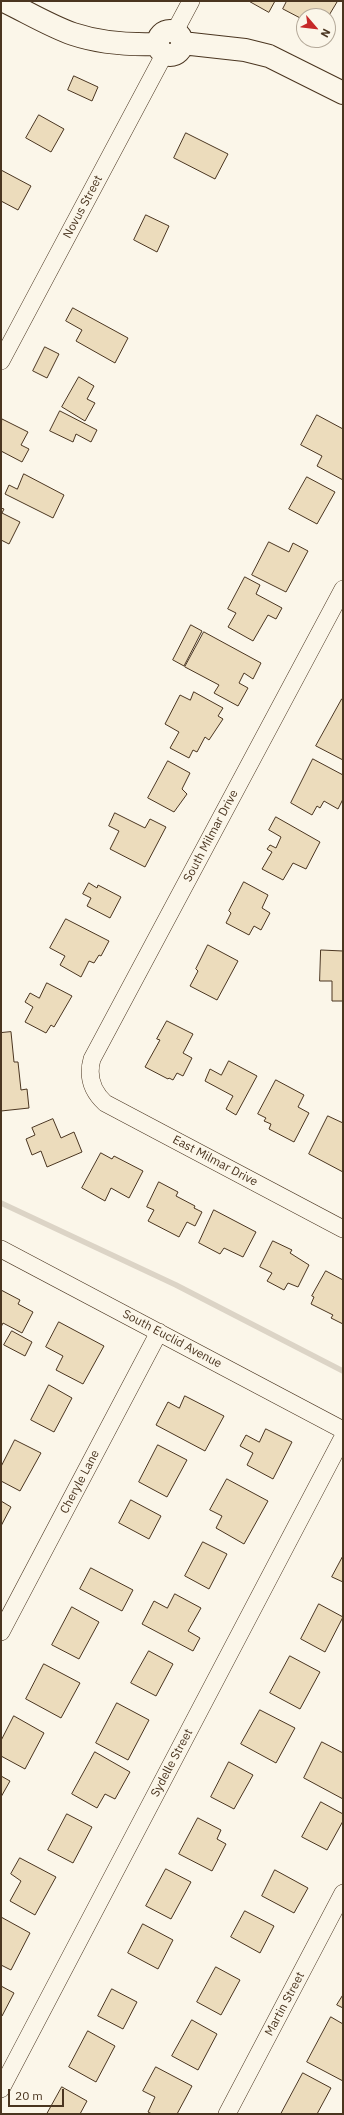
<!DOCTYPE html>
<html>
<head>
<meta charset="utf-8">
<style>
	body { margin:0 }
	#map { position:relative; width:344px; height:2115px; overflow:hidden; background:#fbf6e9; font-family:"IBM Plex Sans",sans-serif }
	canvas { display:block }
	.frame { position:absolute; inset:0; border:2px solid #4a3520; pointer-events:none }
	.north { position:absolute; left:296px; top:8px; width:40px; height:40px; box-sizing:border-box; background:#fbf6e9; border:1px solid #b4a999; border-radius:50%; rotate:118deg; font-size:11px; font-weight:700; line-height:16px; text-align:center; color:#4a3520 }
	.north::after { content:''; display:block; margin:auto; width:14px; height:18px; background:#c62828; clip-path:polygon(50% 0,100% 100%,50% 72%,0 100%) }
	.scale { position:absolute; left:8px; top:2089px; width:56px; height:18px; box-sizing:border-box; border:2px solid #4a3520; border-top:0; padding-left:5px; font-size:12px; line-height:14px; white-space:nowrap; color:#4a3520; -webkit-text-stroke:3px #fbf6e9; paint-order:stroke }
</style>
</head>
<body>
<div id="map">
<canvas width="344" height="2115"></canvas>
<div class="frame"></div>
<div class="north">N</div>
<div class="scale">20 m</div>
</div>
<script>
const c = document.querySelector('canvas').getContext('2d');
c.lineJoin = 'round';
function trace(path, color, width, dash) { c.strokeStyle = color; c.lineWidth = width; c.lineCap = dash ? 'butt' : 'round'; c.setLineDash(dash || []); c.stroke(path); }
function fillPath(path, color) { c.fillStyle = color; c.fill(path, 'evenodd'); }
function drawText(font, color, halo, rows, align = 'center') {
  c.font = font + ' "IBM Plex Sans",sans-serif'; c.lineWidth = 3; c.setLineDash([]); c.textBaseline = 'middle'; c.strokeStyle = halo; c.fillStyle = color; for (const [text, x, y, turn = 0] of rows) {
    c.save(); c.translate(x, y); c.rotate((+turn || 0) * Math.PI / 180); c.textAlign = isNaN(turn) ? turn : align; if (halo) c.strokeText(text, 0, 0); c.fillText(text, 0, 0); c.restore();
  }
}
trace(new Path2D(`
	M1 1203 176 1285 343 1371`), '#dcd4c6', 5.5);
const building = new Path2D(`
	M249 1H275L269 12Z
	M287 1H335L337 2 328 17 304 16V20L283 9Z
	M74 76 98 87 92 101 68 90Z
	M39 115 64 129 51 152 26 138Z
	M186 133 228 154 215 179 174 158Z
	M1 170 31 186 18 210 1 201Z
	M146 215 169 226 157 252 134 240Z
	M73 308 128 338 115 363 76 341 82 330 66 321Z
	M45 347 59 354 47 378 33 371Z
	M79 377 94 386 87 399 95 403 85 421 62 407Z
	M60 411 97 430 91 442 76 434 73 442 50 431Z
	M317 415 343 429V480L317 466 322 456 301 445Z
	M2 419 28 432 21 445 29 449 22 462 1 451Z
	M24 474 64 495 53 518 5 494 9 485 17 489Z
	M307 477 335 492 317 524 289 509Z
	M1 508 4 509 2 513 20 522 9 544 1 540Z
	M269 542 289 552 293 543 308 551 286 592 252 575Z
	M245 577 260 585 256 594 282 608 276 619 268 615 253 641 228 627 236 613 228 609Z
	M191 625 202 631 184 666 173 660Z
	M204 632 261 663 253 679 244 673 239 683 248 688 238 706 214 693 219 685 185 667Z
	M194 692 223 708 218 716 223 719 209 740 205 737 197 752 193 750 189 758 170 748 179 732 165 724 180 695 190 700Z
	M342 699H343V760L316 746Z
	M313 759 343 775V799L338 809 324 801 320 808 317 806 312 815 291 803Z
	M168 761 190 773 182 789 187 794 174 812 148 798Z
	M115 813 145 828 150 819 166 827 145 867 110 849 119 831 109 826Z
	M276 817 320 842 306 869 293 863 283 880 262 869 272 852 267 849 270 845 276 848 281 837 269 830Z
	M244 882 268 895 262 908 270 913 261 930 254 926 249 935 226 923 231 913 229 911Z
	M89 883 97 888 98 885 121 897 110 918 87 906 91 898 83 894Z
	M66 919 109 941 101 956 99 955 94 963 89 961 81 977 60 965 65 956 50 948Z
	M208 945 238 961 217 1000 190 986 198 971 196 969Z
	M321 950 343 951V1001H332V981H320Z
	M47 983 72 996 54 1027 51 1025 46 1033 25 1022 33 1007 25 1002 30 993 39 998Z
	M167 1021 193 1034 183 1053 192 1058 183 1076 177 1073 173 1080 169 1078 168 1079 145 1067 160 1040 157 1039Z
	M11 1032 14 1062H18L21 1090 27 1089 29 1108 1 1111V1033Z
	M229 1061 257 1076 236 1115 226 1109 233 1096 205 1081 210 1069 221 1075Z
	M276 1080 304 1095 298 1107 309 1113 294 1142 269 1129 271 1124 264 1121 266 1118 258 1114Z
	M328 1116 343 1123V1172L309 1154Z
	M53 1119 61 1138 74 1132 82 1152 47 1167 41 1151 32 1155 26 1139 35 1135 32 1128Z
	M101 1153 112 1159 114 1156 143 1171 129 1198 111 1188 105 1201 82 1188Z
	M159 1182 178 1192 176 1196 195 1206 194 1208 202 1212 195 1226 187 1222 179 1237 148 1221 154 1210 147 1207Z
	M214 1210 256 1232 243 1257 224 1248 220 1254 199 1243Z
	M273 1241 292 1250 290 1253 309 1265 298 1287 288 1283 284 1290 267 1281 272 1273 260 1267Z
	M326 1271 343 1280V1324L331 1318 333 1315 311 1304 314 1297 312 1296Z
	M1 1290 20 1300 18 1304 33 1312 22 1333 3 1323 1 1327Z
	M59 1322 104 1346 83 1384 56 1370 63 1356 46 1347Z
	M12 1331 32 1342 25 1356 4 1345Z
	M49 1385 72 1398 54 1432 31 1420Z
	M185 1396 224 1416 205 1451 156 1425 168 1402 179 1408Z
	M266 1429 292 1442 273 1479 247 1465 253 1453 240 1446 246 1435 259 1442Z
	M15 1440 41 1453 20 1491 1 1481V1467Z
	M158 1445 187 1460 167 1497 139 1482Z
	M227 1479 268 1501 244 1544 216 1528 222 1516 210 1510Z
	M131 1500 161 1516 149 1539 119 1523Z
	M1 1501 11 1507 1 1526Z
	M203 1542 227 1554 209 1589 185 1576Z
	M343 1556V1582L332 1577Z
	M91 1568 133 1590 122 1611 80 1589Z
	M175 1594 201 1608 188 1631 200 1638 193 1651 142 1624 154 1601 167 1608Z
	M319 1604 343 1617 325 1652 301 1639Z
	M72 1607 99 1622 79 1659 52 1645Z
	M149 1651 173 1664 156 1696 131 1683Z
	M290 1656 320 1672 300 1709 270 1693Z
	M44 1664 80 1683 61 1718 26 1699Z
	M117 1703 149 1720 128 1760 96 1743Z
	M260 1710 295 1728 276 1763 241 1744Z
	M14 1716 44 1733 25 1769 1 1756V1741Z
	M322 1742 343 1753V1799L304 1778Z
	M95 1752 130 1772 115 1799 105 1794 97 1808 72 1794Z
	M229 1762 253 1775 234 1809 211 1797Z
	M1 1776 10 1781 1 1797Z
	M321 1802 343 1814V1821L327 1850 302 1837Z
	M67 1814 92 1827 73 1863 48 1850Z
	M198 1818 221 1830 217 1839 226 1844 212 1871 179 1854Z
	M20 1858 56 1877 35 1915 10 1901 21 1881 11 1874Z
	M166 1869 191 1882 171 1919 146 1906Z
	M275 1870 308 1888 294 1913 262 1896Z
	M245 1911 274 1926 260 1953 231 1937Z
	M1 1917 30 1933 11 1970 1 1965Z
	M143 1924 173 1940 158 1969 128 1953Z
	M216 1967 240 1980 221 2015 197 2002Z
	M1 1986 14 1993 2 2016H1Z
	M112 1989 137 2002 123 2029 98 2016Z
	M343 1995V2008L337 2005Z
	M331 2017 343 2024V2081L307 2062Z
	M192 2020 217 2034 198 2070 172 2056Z
	M88 2031 115 2046 96 2082 69 2067Z
	M156 2067 192 2086 177 2114H152L148 2112 155 2097 143 2091Z
	M303 2073 331 2088 317 2114H281Z
	M62 2087 87 2101 80 2114H47Z`);
fillPath(building, '#ecdcbc');
trace(building, '#4a3520', 1);
const street = new Path2D(`
	M175 31 191 1
	M1 361 165 53
	M343 589 92 1059C87 1077 92 1091 105 1103L343 1229
	M1 1249 343 1430
	M1 1632 159 1332
	M1 2089 343 1437
	M227 2114 343 1893`);
const secondary = new Path2D(`
	M4 1C27 12 50 26 73 34 100 43 130 45 158 44
	M158 43a12 12 0 1 1 24 0a12 12 0 1 1-24 0Z
	M182 43 245 50 269 56 343 93`);
trace(street, '#4a3520', 18);
trace(secondary, '#4a3520', 24);
trace(street, '#fbf6e9', 17);
trace(secondary, '#fbf6e9', 22);
drawText('12px', '#4a3520', '#fbf6e9', [
	["Novus Street",83,207,-62],
	["South Milmar Drive",211,836,-62],
	["East Milmar Drive",215,1161,28],
	["South Euclid Avenue",172,1339,28],
	["Cheryle Lane",80,1482,-62],
	["Sydelle Street",172,1763,-62],
	["Martin Street",285,2004,-62]
]);
</script>
</body>
</html>
